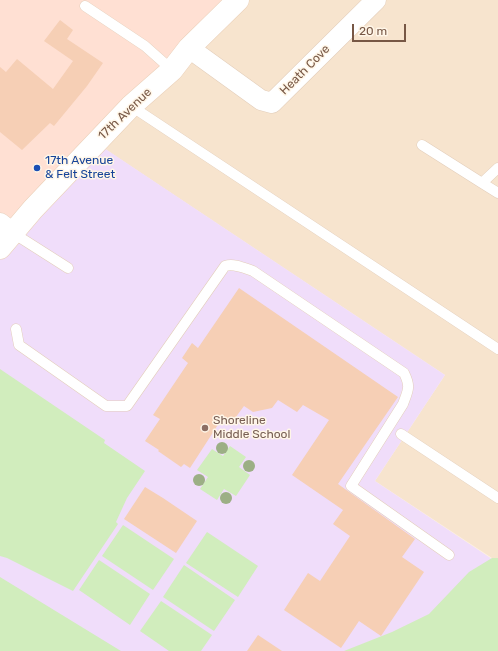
<!DOCTYPE html>
<html>
<head>
<meta charset="utf-8">
<style>
	body { margin:0 }
	#map { position:relative; width:498px; height:651px; overflow:hidden; background:#fef2e0; font-family:Rubik,sans-serif }
	canvas { display:block }
	.scale { position:absolute; left:352px; top:24px; width:54px; height:18px; box-sizing:border-box; border:2px solid #775745; border-top:0; padding-left:5px; font-size:12px; line-height:14px; white-space:nowrap; color:#775745; -webkit-text-stroke:3px #fff6e8; paint-order:stroke }
</style>
</head>
<body>
<div id="map">
<canvas width="498" height="651"></canvas>
<div class="scale">20 m</div>
</div>
<script>
const c = document.querySelector('canvas').getContext('2d');
c.lineJoin = 'round';
function fillPath(path, color) { c.fillStyle = color; c.fill(path, 'evenodd'); }
function trace(path, color, width, dash) { c.strokeStyle = color; c.lineWidth = width; c.lineCap = dash ? 'butt' : 'round'; c.setLineDash(dash || []); c.stroke(path); }
function drawText(font, color, halo, rows, align = 'center') {
  c.font = font + ' Rubik,sans-serif'; c.lineWidth = 3; c.setLineDash([]); c.textBaseline = 'middle'; c.strokeStyle = halo; c.fillStyle = color; for (const [text, x, y, turn = 0] of rows) {
    c.save(); c.translate(x, y); c.rotate((+turn || 0) * Math.PI / 180); c.textAlign = isNaN(turn) ? turn : align; if (halo) c.strokeText(text, 0, 0); c.fillText(text, 0, 0); c.restore();
  }
}
fillPath(new Path2D(`
	M243 0H498V558H492L375 481 445 375 117 157 95 142Z`), '#f7e4ce');
fillPath(new Path2D(`
	M0 0H244L10 224 0 217Z`), '#ffe0d3');
fillPath(new Path2D(`
	M95 142 445 375 375 481 498 563 447 651H0V233Z`), '#f0ddfa');
fillPath(new Path2D(`
	M0 369 105 440 104 443 145 471 127 498 116 522 118 524 73 591 7 558 0 556Z
	M230 446 246 457 239 467 250 475 236 496 224 489 217 500 200 489 208 477 197 470 212 449 223 456Z
	M123 525 174 559 153 590 102 556Z
	M207 532 258 566 238 597 186 563Z
	M492 558H498V651H344L392 632 429 614 469 572Z
	M99 560 150 594 130 625 79 590Z
	M184 565 235 600 214 631 163 597Z
	M0 577 121 651H0Z
	M161 601 212 635 201 651H169L140 631Z`), '#d1edbd');
fillPath(new Path2D(`
	M60 20 73 30 67 39 103 63 87 86 54 126 50 123 22 150 0 132V67L6 72 17 59 53 89 73 61 44 41Z
	M239 288 398 397 338 484 415 539 402 557 424 572 381 636 359 621 341 648 284 610 308 573 320 581 350 536 333 524 343 510 292 475 329 420 303 405 297 412 278 400 272 408 253 412 244 406 230 425 221 420 190 468 184 464 181 467 158 451 159 450 145 441 160 419 153 415 188 363 182 358 192 343 198 348Z
	M145 487 163 498 197 521 176 553 124 519Z
	M258 635 282 651H247Z`), '#f6cfb5');
const service = new Path2D(`
	M85 6 145 46 172 70
	M131 106 498 349
	M422 145 482 183
	M498 168 482 183 498 193
	M13 233 68 268
	M16 329 19 345 106 406H127L225 266C234 263 244 268 253 271L404 373C411 387 408 390 403 404L351 486 449 555
	M401 434 498 498`);
const minor = new Path2D(`
	M189 48 261 100 272 103 376 0
	M0 223 13 233`);
const secondary = new Path2D(`
	M0 248 33 209 131 106 172 70 189 48 238 0`);
trace(service, '#e3cebb', 11);
trace(minor, '#e3cebb', 21);
trace(secondary, '#ebd1ba', 23);
trace(service, '#fff', 10);
trace(minor, '#fff', 20);
trace(secondary, '#fff', 22);
c.fillStyle = '#9caf85';
for (const [x, y] of [
	[222,448],
	[249,466],
	[199,480],
	[226,498]
]) { c.beginPath(); c.arc(x, y, 6, 0, 2 * Math.PI); c.fill(); }
for (const [x, y, r, color] of [
	[37,168,4,"#1a4fb4"],
	[205,428,4,"#8d6e63"]
]) { const dot = new Path2D(); dot.arc(x, y, r, 0, 2 * Math.PI); c.fillStyle = color; c.fill(dot); trace(dot, '#fff6e8', 1.5); }
drawText('12px', '#775745', '#fff6e8', [
	["Heath Cove",305,70,-45],
	["17th Avenue",125,114,-44]
]);
drawText('12px', '#164399', '#fff6e8', [
	["17th Avenue",45,161],
	["& Felt Street",45,175]
], 'left');
drawText('12px', '#785e54', '#fff6e8', [
	["Shoreline",213,421],
	["Middle School",213,435]
], 'left');
</script>
</body>
</html>
